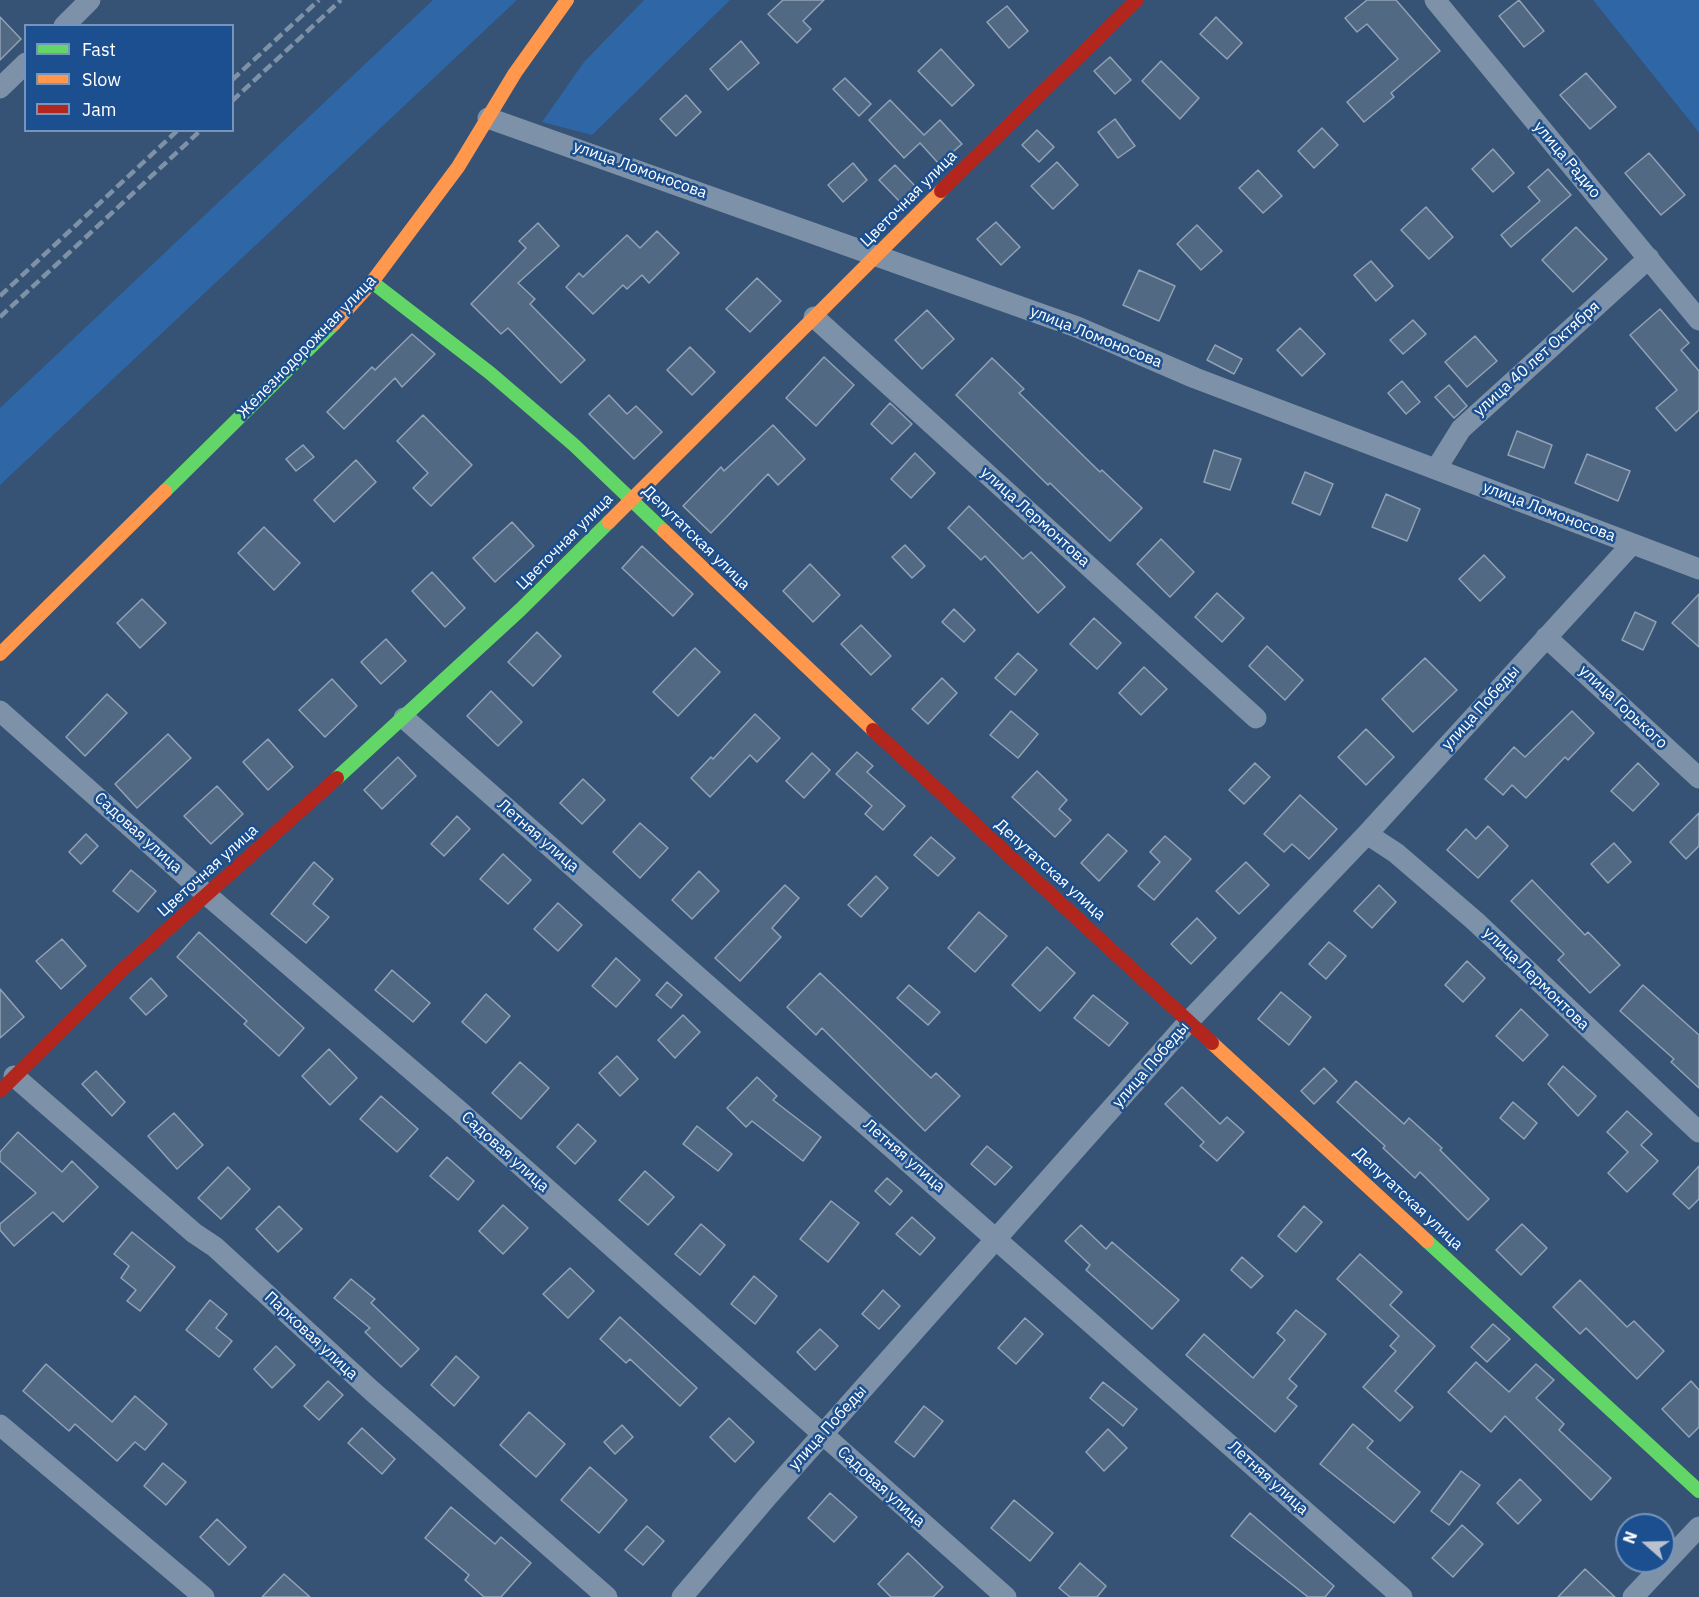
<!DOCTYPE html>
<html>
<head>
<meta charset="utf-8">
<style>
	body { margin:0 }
	#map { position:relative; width:1699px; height:1597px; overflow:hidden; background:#365274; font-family:"IBM Plex Sans",sans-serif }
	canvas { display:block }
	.legend { position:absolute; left:24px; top:24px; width:210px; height:108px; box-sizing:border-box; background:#1b4f8f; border:2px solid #7695bc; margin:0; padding:8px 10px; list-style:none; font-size:18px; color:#fff }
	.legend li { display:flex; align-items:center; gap:12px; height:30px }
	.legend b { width:30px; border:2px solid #7695bc }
	.north { position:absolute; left:1615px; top:1513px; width:60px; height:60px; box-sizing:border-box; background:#1b4f8f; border:2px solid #7695bc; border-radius:50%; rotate:290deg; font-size:16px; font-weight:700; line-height:24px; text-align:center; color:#fff }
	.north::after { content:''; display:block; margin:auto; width:21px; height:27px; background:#b9c2ce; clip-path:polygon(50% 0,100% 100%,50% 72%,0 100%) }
</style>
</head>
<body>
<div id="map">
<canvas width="1699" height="1597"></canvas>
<ul class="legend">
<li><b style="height:8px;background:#63d668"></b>Fast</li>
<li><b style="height:8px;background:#ff974d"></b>Slow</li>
<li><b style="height:8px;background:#b3261e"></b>Jam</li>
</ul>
<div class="north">N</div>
</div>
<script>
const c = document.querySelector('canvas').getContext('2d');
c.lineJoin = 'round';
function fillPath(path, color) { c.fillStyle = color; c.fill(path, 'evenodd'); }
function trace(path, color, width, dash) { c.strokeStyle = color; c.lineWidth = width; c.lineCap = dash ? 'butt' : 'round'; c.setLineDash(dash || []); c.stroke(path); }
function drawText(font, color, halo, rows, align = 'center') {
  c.font = font + ' "IBM Plex Sans",sans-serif'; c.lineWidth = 5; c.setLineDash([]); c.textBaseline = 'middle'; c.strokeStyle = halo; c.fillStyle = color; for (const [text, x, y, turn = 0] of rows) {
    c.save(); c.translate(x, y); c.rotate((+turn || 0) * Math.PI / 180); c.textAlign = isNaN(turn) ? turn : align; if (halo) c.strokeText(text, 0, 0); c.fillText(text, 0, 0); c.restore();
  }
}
fillPath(new Path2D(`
	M433 0H517L0 485V408Z
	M644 0H730L592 135 542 122 584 62Z
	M1593 0H1699V133L1694 126Z`), '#2f66a5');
const building = new Path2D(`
	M783 0H824L803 21 811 29 797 43 768 14Z
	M1367 0H1396L1440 51 1391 93 1394 97 1364 122 1347 102 1398 59 1367 24 1357 32 1345 18Z
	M1519 0 1544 31 1524 47 1499 16Z
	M1007 6 1028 31 1009 48 987 22Z
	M0 17 21 39 0 60Z
	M1216 17 1242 43 1227 59 1200 34Z
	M741 41 759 63 728 90 710 69Z
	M941 49 974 85 952 106 918 71Z
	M1110 57 1131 80 1115 94 1094 71Z
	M1161 61 1199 98 1180 119 1142 81Z
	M1586 73 1616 107 1590 129 1560 95Z
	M845 78 871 104 859 116 833 89Z
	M686 95 701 112 676 136 660 119Z
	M890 100 924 135 940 120 962 144 939 164 920 143 904 158 869 120Z
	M1115 119 1135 146 1118 158 1098 132Z
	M1322 128 1338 145 1314 168 1298 151Z
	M1037 130 1054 147 1039 162 1022 145Z
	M1493 149 1514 173 1493 192 1472 169Z
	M1649 153 1685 195 1661 215 1625 173Z
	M1057 162 1078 185 1053 209 1031 186Z
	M853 163 867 180 843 202 828 185Z
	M895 165 917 188 901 203 879 180Z
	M1548 169 1571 195 1511 247 1501 235 1540 201 1528 187Z
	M1258 170 1282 196 1263 213 1239 188Z
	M1426 207 1453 237 1429 259 1401 230Z
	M996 222 1020 247 1001 265 977 239Z
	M538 223 559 246 518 283 535 299 530 304 585 360 561 383 508 328 501 334 471 304 526 248 519 241Z
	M1197 225 1222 251 1201 270 1177 244Z
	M1576 227 1607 259 1573 292 1542 260Z
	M657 231 679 253 649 283 642 275 627 289 623 285 593 314 566 287 579 273 583 277 627 235 640 248Z
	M1371 261 1393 286 1376 301 1354 275Z
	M1139 270 1175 286 1159 321 1123 305Z
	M757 278 781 301 750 332 726 309Z
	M1660 309 1689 343 1681 350 1699 371V410L1676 431 1656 408 1677 390 1630 335Z
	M927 310 954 339 922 369 895 340Z
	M1413 320 1426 334 1403 354 1390 340Z
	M1300 328 1325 354 1302 376 1277 350Z
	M412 334 435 354 402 387 395 378 344 429 327 412 372 367 375 370Z
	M1475 336 1497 361 1467 387 1445 362Z
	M1215 345 1242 359 1234 374 1207 360Z
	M690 347 715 372 692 395 667 370Z
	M824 357 854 385 816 426 786 398Z
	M992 358 1024 389 1019 393 1100 472 1102 470 1142 508 1110 541 1050 483 1048 485 956 395Z
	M1402 381 1420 402 1406 414 1388 393Z
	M1449 385 1467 406 1454 418 1435 397Z
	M609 395 627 414 636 406 662 432 634 459 589 414Z
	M890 403 912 424 892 444 871 424Z
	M423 415 472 465 431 506 413 488 428 473 397 441Z
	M773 425 805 459 778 485 768 474 711 533 683 506 721 467 724 471Z
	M1517 431 1552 445 1544 468 1508 455Z
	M303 445 314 457 296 471 286 459Z
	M1214 450 1241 459 1230 490 1204 482Z
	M915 453 935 473 911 498 891 479Z
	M1587 454 1630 471 1618 501 1575 483Z
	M356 460 376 482 334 522 314 500Z
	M1305 472 1333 484 1320 515 1292 503Z
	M1386 494 1420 509 1407 541 1372 527Z
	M969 506 1023 559 1031 552 1065 587 1038 613 985 556 981 560 948 528Z
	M512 522 534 546 495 582 473 558Z
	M264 527 300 563 274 590 238 553Z
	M1161 539 1194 572 1170 597 1137 564Z
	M905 545 925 566 912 578 892 557Z
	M642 546 693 594 673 616 622 568Z
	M1484 555 1505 577 1480 601 1459 579Z
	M810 564 840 595 813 622 783 591Z
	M432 572 465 608 445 627 412 591Z
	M1217 593 1244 618 1222 642 1195 617Z
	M1699 594V647L1672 623Z
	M142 599 166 623 140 648 117 623Z
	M954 609 975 630 964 642 942 622Z
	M1635 612 1656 622 1643 650 1622 640Z
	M1094 618 1121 643 1097 669 1070 644Z
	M861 625 891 656 871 675 841 644Z
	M537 632 561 656 533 686 508 662Z
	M386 639 406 661 381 684 361 662Z
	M1267 646 1303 680 1285 700 1249 666Z
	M695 648 720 672 678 716 653 692Z
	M1018 653 1037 670 1015 695 995 678Z
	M1425 658 1457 690 1413 732 1382 699Z
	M1144 667 1167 689 1141 715 1119 693Z
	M942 678 957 693 928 724 912 709Z
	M332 679 357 706 325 737 299 710Z
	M491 691 522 722 498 746 467 716Z
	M107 694 127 713 85 756 66 737Z
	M1011 711 1038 734 1018 758 990 735Z
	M1572 711 1594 733 1568 760 1565 757 1526 798 1512 785 1503 795 1485 779 1514 747 1525 757Z
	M755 714 780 738 757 762 750 755 710 797 691 778 711 757 713 759Z
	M1366 729 1394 757 1366 785 1338 757Z
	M168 734 191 758 137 808 115 784Z
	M268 739 293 767 268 790 243 762Z
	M857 752 873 766 867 772 905 806 883 830 865 814 872 806 836 774Z
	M812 753 830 770 804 798 786 781Z
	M398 757 416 776 382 809 364 790Z
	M1255 763 1270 777 1244 804 1229 790Z
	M1638 763 1659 784 1633 811 1611 791Z
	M1037 771 1067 800 1059 809 1071 820 1055 837 1012 797Z
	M583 779 605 800 582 824 560 803Z
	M217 786 243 814 211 844 184 816Z
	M1300 795 1337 829 1309 859 1292 844 1284 852 1264 834Z
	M1699 813V846L1686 859 1670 842Z
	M457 816 470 829 444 856 431 844Z
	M640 823 668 848 640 878 613 852Z
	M1488 826 1508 846 1478 878 1447 850 1466 829 1476 839Z
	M86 834 98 846 81 864 69 852Z
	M1108 834 1127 851 1099 881 1081 863Z
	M1165 836 1191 859 1154 900 1138 886 1160 862 1150 852Z
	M931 837 955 858 938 876 914 855Z
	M1614 843 1631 862 1608 883 1591 864Z
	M503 854 531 880 508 904 480 879Z
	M314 862 333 879 313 904 329 917 306 943 271 914Z
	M1246 862 1269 885 1239 914 1216 891Z
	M131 870 156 891 138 912 113 891Z
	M699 871 719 891 692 919 672 900Z
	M876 876 888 888 861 917 848 905Z
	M1532 880 1585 935 1588 932 1620 965 1590 993 1558 960 1564 954 1511 901Z
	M785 885 799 898 772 928 781 937 740 981 715 958Z
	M1379 885 1396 902 1372 928 1354 911Z
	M558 903 582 925 558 951 534 929Z
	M979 912 1007 936 975 972 948 948Z
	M1197 918 1216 938 1191 964 1171 944Z
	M199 932 304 1028 279 1056 244 1024 247 1021 177 957Z
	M62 939 86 966 61 989 36 961Z
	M1329 942 1346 956 1326 979 1309 964Z
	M1047 947 1075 973 1040 1011 1012 985Z
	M616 958 640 980 616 1007 592 986Z
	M1467 961 1485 978 1463 1002 1445 985Z
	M392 970 430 1003 413 1022 375 990Z
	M820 973 931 1078 936 1073 960 1096 925 1131 822 1028 816 1035 787 1007Z
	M151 978 167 996 146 1015 130 998Z
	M667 982 682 995 671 1008 656 995Z
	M909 985 940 1012 928 1025 897 998Z
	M1643 985 1699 1035V1088L1671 1062 1674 1059 1620 1011Z
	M0 989 24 1017 0 1038Z
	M1281 992 1311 1017 1289 1045 1258 1019Z
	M486 994 510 1016 486 1043 462 1022Z
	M1093 995 1128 1023 1109 1046 1074 1018Z
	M1521 1009 1548 1035 1523 1061 1496 1036Z
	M683 1015 700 1032 675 1058 658 1040Z
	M329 1049 357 1078 330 1105 302 1076Z
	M617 1056 638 1079 620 1096 599 1073Z
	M520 1062 549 1088 521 1119 492 1093Z
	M1563 1066 1596 1096 1578 1116 1548 1084Z
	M1324 1068 1337 1081 1314 1104 1301 1091Z
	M96 1071 125 1102 112 1116 82 1084Z
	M757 1077 777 1096 773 1100 821 1137 803 1161 752 1121 746 1127 727 1108Z
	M1356 1081 1404 1124 1409 1118 1442 1148 1440 1150 1489 1199 1468 1220 1420 1172 1415 1178 1383 1148 1385 1146 1337 1102Z
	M1182 1087 1220 1124 1227 1117 1244 1132 1217 1161 1200 1146 1204 1142 1165 1104Z
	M381 1096 418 1129 397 1152 360 1119Z
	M1513 1102 1537 1123 1524 1139 1500 1118Z
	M1627 1111 1652 1134 1641 1145 1658 1161 1627 1192 1608 1173 1628 1152 1607 1132Z
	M174 1113 203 1145 177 1169 148 1136Z
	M578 1124 596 1141 575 1164 557 1147Z
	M697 1126 732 1154 718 1171 683 1144Z
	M18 1132 62 1172 72 1161 98 1187 63 1222 53 1212 14 1246 0 1230V1224L36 1193 0 1161V1152Z
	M987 1146 1012 1167 995 1185 971 1164Z
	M447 1157 474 1181 458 1200 430 1176Z
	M1699 1166V1199L1689 1209 1673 1194Z
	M228 1167 250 1189 221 1219 198 1198Z
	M645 1171 674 1197 648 1225 619 1200Z
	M887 1178 902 1191 890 1205 875 1191Z
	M831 1201 859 1223 828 1262 800 1239Z
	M503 1205 528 1228 503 1254 479 1231Z
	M279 1206 302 1229 278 1252 256 1229Z
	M1304 1206 1322 1222 1296 1252 1278 1236Z
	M912 1217 935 1238 920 1255 896 1234Z
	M701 1224 725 1245 700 1275 675 1254Z
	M1522 1224 1547 1248 1521 1275 1496 1250Z
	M1081 1225 1106 1249 1112 1242 1179 1300 1152 1329 1086 1270 1090 1265 1065 1241Z
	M132 1232 175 1267 140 1311 127 1301 136 1290 121 1278 129 1266 114 1254Z
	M1360 1254 1402 1292 1390 1305 1435 1346 1395 1391 1413 1407 1400 1421 1363 1387 1396 1351 1390 1346 1399 1336 1337 1279Z
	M1242 1257 1263 1276 1251 1288 1231 1270Z
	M570 1268 594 1291 568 1318 543 1294Z
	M754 1276 777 1296 755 1324 731 1304Z
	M351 1279 375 1299 371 1303 419 1349 401 1367 365 1332 370 1328 334 1298Z
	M1580 1280 1627 1327 1634 1321 1664 1351 1637 1379 1586 1328 1580 1334 1553 1307Z
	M883 1290 900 1306 879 1329 862 1314Z
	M210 1300 227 1314 216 1328 232 1341 219 1357 186 1330Z
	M1296 1310 1326 1334 1289 1379 1297 1386 1287 1398 1297 1406 1275 1432 1186 1355 1204 1334 1253 1378 1285 1340 1277 1333Z
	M620 1317 697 1388 680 1406 630 1359 626 1363 600 1339Z
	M1025 1318 1043 1334 1016 1364 998 1348Z
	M1493 1324 1510 1339 1487 1362 1471 1347Z
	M820 1329 838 1346 815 1370 797 1352Z
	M276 1346 295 1365 272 1388 254 1369Z
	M456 1356 479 1377 454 1406 431 1385Z
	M1476 1362 1509 1392 1536 1364 1554 1380 1536 1398 1564 1424 1559 1430 1611 1478 1591 1500 1505 1416 1491 1432 1448 1392Z
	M46 1364 112 1422 135 1396 167 1424 145 1450 135 1442 117 1461 75 1424 69 1431 23 1391Z
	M328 1381 343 1395 319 1420 304 1406Z
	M1691 1381 1699 1390V1427L1689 1437 1662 1409Z
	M1103 1382 1137 1409 1123 1426 1090 1398Z
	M924 1406 943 1421 914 1457 895 1442Z
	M529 1412 565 1444 536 1477 500 1445Z
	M729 1418 754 1442 735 1462 710 1437Z
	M1353 1424 1373 1441 1367 1448 1420 1492 1394 1523 1320 1464Z
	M622 1425 633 1437 615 1454 604 1442Z
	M362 1428 395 1459 382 1474 348 1443Z
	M1108 1429 1127 1448 1104 1471 1086 1452Z
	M163 1463 186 1482 166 1505 144 1486Z
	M590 1467 627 1500 599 1533 561 1500Z
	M1461 1471 1480 1485 1449 1525 1431 1511Z
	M1520 1479 1541 1500 1518 1524 1497 1503Z
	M830 1493 857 1517 834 1542 808 1518Z
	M1014 1500 1053 1533 1030 1561 991 1528Z
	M451 1507 495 1544 501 1537 531 1563 501 1597H484L465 1580 469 1575 425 1538Z
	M1250 1513 1334 1586 1325 1597H1308L1231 1536Z
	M217 1519 246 1547 229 1565 200 1537Z
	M1462 1525 1483 1544 1453 1577 1432 1558Z
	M647 1526 664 1541 643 1565 625 1550Z
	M908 1553 943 1587 933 1597H891L878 1584Z
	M1080 1563 1106 1586 1097 1597H1070L1059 1588Z
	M1585 1569 1615 1597H1558Z
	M284 1574 310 1597H262Z`);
fillPath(building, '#526984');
trace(building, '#92a2b6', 1.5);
trace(new Path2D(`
	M1435 0 1699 320
	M64 26 90 0
	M0 88 26 63
	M488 118 1077 327 1195 378 1699 569
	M814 317 1256 718
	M1436 469 1461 429 1649 258
	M1546 637 1699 778
	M0 711 207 895 457 1109 1006 1597
	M404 718 1402 1597
	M1367 834 1396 853 1475 921 1699 1132
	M14 1076 194 1233 215 1247 372 1391 607 1597
	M0 1425 204 1597
	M682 1597 768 1496 1190 1020 1367 834 1632 544
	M1633 1597 1699 1527`), '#7d92a8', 21);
trace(new Path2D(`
	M372 282 490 373 574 445 664 531
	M165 491 334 324
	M337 778 520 610 609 522
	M1427 1241 1699 1491`), '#63d668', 14);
trace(new Path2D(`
	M334 324 372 282 458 167 515 73 567 0
	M609 522 941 191
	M664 531 873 730
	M0 654 165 491
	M1212 1043 1427 1241`), '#ff974d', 14);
trace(new Path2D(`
	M941 191 1137 0
	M873 730 1212 1043
	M0 1091 120 972 337 778`), '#b3261e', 14);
trace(new Path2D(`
	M232 80 319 0
	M232 101 341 0
	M0 296 178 130
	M0 317 201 130`), '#7e92a7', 4.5, [10, 4.5]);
drawText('16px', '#fff', '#1b4f8f', [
	["улица Радио",1567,160,50],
	["улица Ломоносова",640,170,20],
	["Цветочная улица",909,199,-45],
	["улица Ломоносова",1096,337,22],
	["Железнодорожная улица",307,347,-46],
	["улица 40 лет Октября",1537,359,-42],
	["улица Ломоносова",1549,512,21],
	["улица Лермонтова",1035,517,42],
	["Депутатская улица",696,538,44],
	["Цветочная улица",565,542,-45],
	["улица Горького",1623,707,43],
	["улица Победы",1481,708,-48],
	["Садовая улица",138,833,42],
	["Летняя улица",538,836,41],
	["Депутатская улица",1050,870,42],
	["Цветочная улица",208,871,-42],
	["улица Лермонтова",1536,979,44],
	["улица Победы",1151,1065,-49],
	["Садовая улица",505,1152,42],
	["Летняя улица",904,1156,41],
	["Депутатская улица",1408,1199,43],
	["Парковая улица",311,1336,43],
	["улица Победы",828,1428,-48],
	["Летняя улица",1268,1478,42],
	["Садовая улица",881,1487,42]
]);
</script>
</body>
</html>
